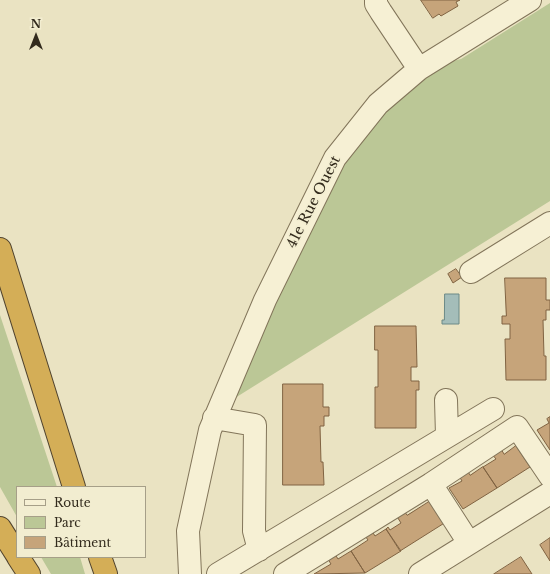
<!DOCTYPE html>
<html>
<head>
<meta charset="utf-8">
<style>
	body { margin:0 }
	#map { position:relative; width:550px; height:574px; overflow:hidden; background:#eae3c2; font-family:"Libre Baskerville",serif }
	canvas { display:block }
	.legend { position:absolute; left:16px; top:486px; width:130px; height:72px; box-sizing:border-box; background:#f2edd0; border:1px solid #a69f88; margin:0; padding:5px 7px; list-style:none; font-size:12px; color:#332b1d }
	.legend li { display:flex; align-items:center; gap:8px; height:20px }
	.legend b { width:20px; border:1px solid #a69f88 }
	.north { position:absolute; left:16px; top:16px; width:40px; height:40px; -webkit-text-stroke:3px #f2edd0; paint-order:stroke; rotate:0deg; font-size:11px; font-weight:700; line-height:16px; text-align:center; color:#332b1d }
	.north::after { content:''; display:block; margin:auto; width:14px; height:18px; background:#332b1d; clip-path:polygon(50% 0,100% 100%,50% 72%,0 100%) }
</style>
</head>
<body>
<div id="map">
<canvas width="550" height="574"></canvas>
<ul class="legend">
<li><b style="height:5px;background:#f6f0d4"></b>Route</li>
<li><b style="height:11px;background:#bbc796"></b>Parc</li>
<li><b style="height:11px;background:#c6a47a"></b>Bâtiment</li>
</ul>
<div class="north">N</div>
</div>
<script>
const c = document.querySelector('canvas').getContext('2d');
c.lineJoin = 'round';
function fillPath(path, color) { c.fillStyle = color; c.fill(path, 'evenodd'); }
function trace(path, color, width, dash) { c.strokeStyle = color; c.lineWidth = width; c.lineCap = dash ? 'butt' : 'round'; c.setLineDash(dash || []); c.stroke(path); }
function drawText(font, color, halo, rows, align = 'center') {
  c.font = font + ' "Libre Baskerville",serif'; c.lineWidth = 3; c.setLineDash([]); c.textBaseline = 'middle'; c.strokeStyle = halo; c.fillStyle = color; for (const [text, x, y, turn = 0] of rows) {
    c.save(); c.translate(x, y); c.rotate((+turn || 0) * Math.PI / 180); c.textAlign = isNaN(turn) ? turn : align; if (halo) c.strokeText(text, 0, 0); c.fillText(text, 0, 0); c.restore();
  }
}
fillPath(new Path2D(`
	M550 3V201L219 408 335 158 419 69 461 59Z
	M0 315 57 487H17V517L0 487Z
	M41 557H80L85 574H51Z`), '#bbc796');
const water = new Path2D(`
	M445 294H459V324H442V320H444Z`);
fillPath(water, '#a4bdb9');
trace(water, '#6c8a87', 1);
const building = new Path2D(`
	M421 0H460L456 2 458 6 441 16 439 14 433 18Z
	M456 269 462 277 453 283 448 274Z
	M505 278H546V300H550V310H546V320H543L544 356H546V380H506L505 339H510V324H502V316H506Z
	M375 326H416L417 367H411V381H419V390H416V428H375V387H378V350H375Z
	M283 384H323V407H329V416H324V426H320L321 462H323L324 485H283Z
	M550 417V450L537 430 549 423 547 419Z
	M516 446 530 467 497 488 483 467 496 459 492 454 501 449 504 454Z
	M483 467 497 488 463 509 449 488 462 481 459 476 467 470 470 475Z
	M432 500 446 522 400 551 386 529 388 527 390 530 401 523 396 515 404 511 407 515Z
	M370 528 375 536 386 529 401 551 365 573 351 551 368 540 363 533Z
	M550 538V561L540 545Z
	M333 551 338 559 351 551 365 573 314 574 331 564 326 556Z
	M521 557 532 574H494Z`);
fillPath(building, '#c6a47a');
trace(building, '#806342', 1);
const minor = new Path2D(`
	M376 0V4L381 12 419 69
	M471 272 550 223
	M446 400 447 436
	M214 418 255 425 254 531 259 550
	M431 484 469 543
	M190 574 188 531 210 430 265 300 335 158 378 104 419 69 530 0
	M218 574 493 409
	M285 574 431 484 517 427 550 476
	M420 574 550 493`);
const highway = new Path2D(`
	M0 249 74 487
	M0 528 17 555
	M18 557 29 574
	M100 557 106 574`);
trace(minor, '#82755a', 24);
trace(highway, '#50432e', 24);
trace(minor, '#f6f0d4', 22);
trace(highway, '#d4ae57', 22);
drawText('14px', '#332b1d', '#f2edd0', [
	["41e Rue Ouest",314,202,-63]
]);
</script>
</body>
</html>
